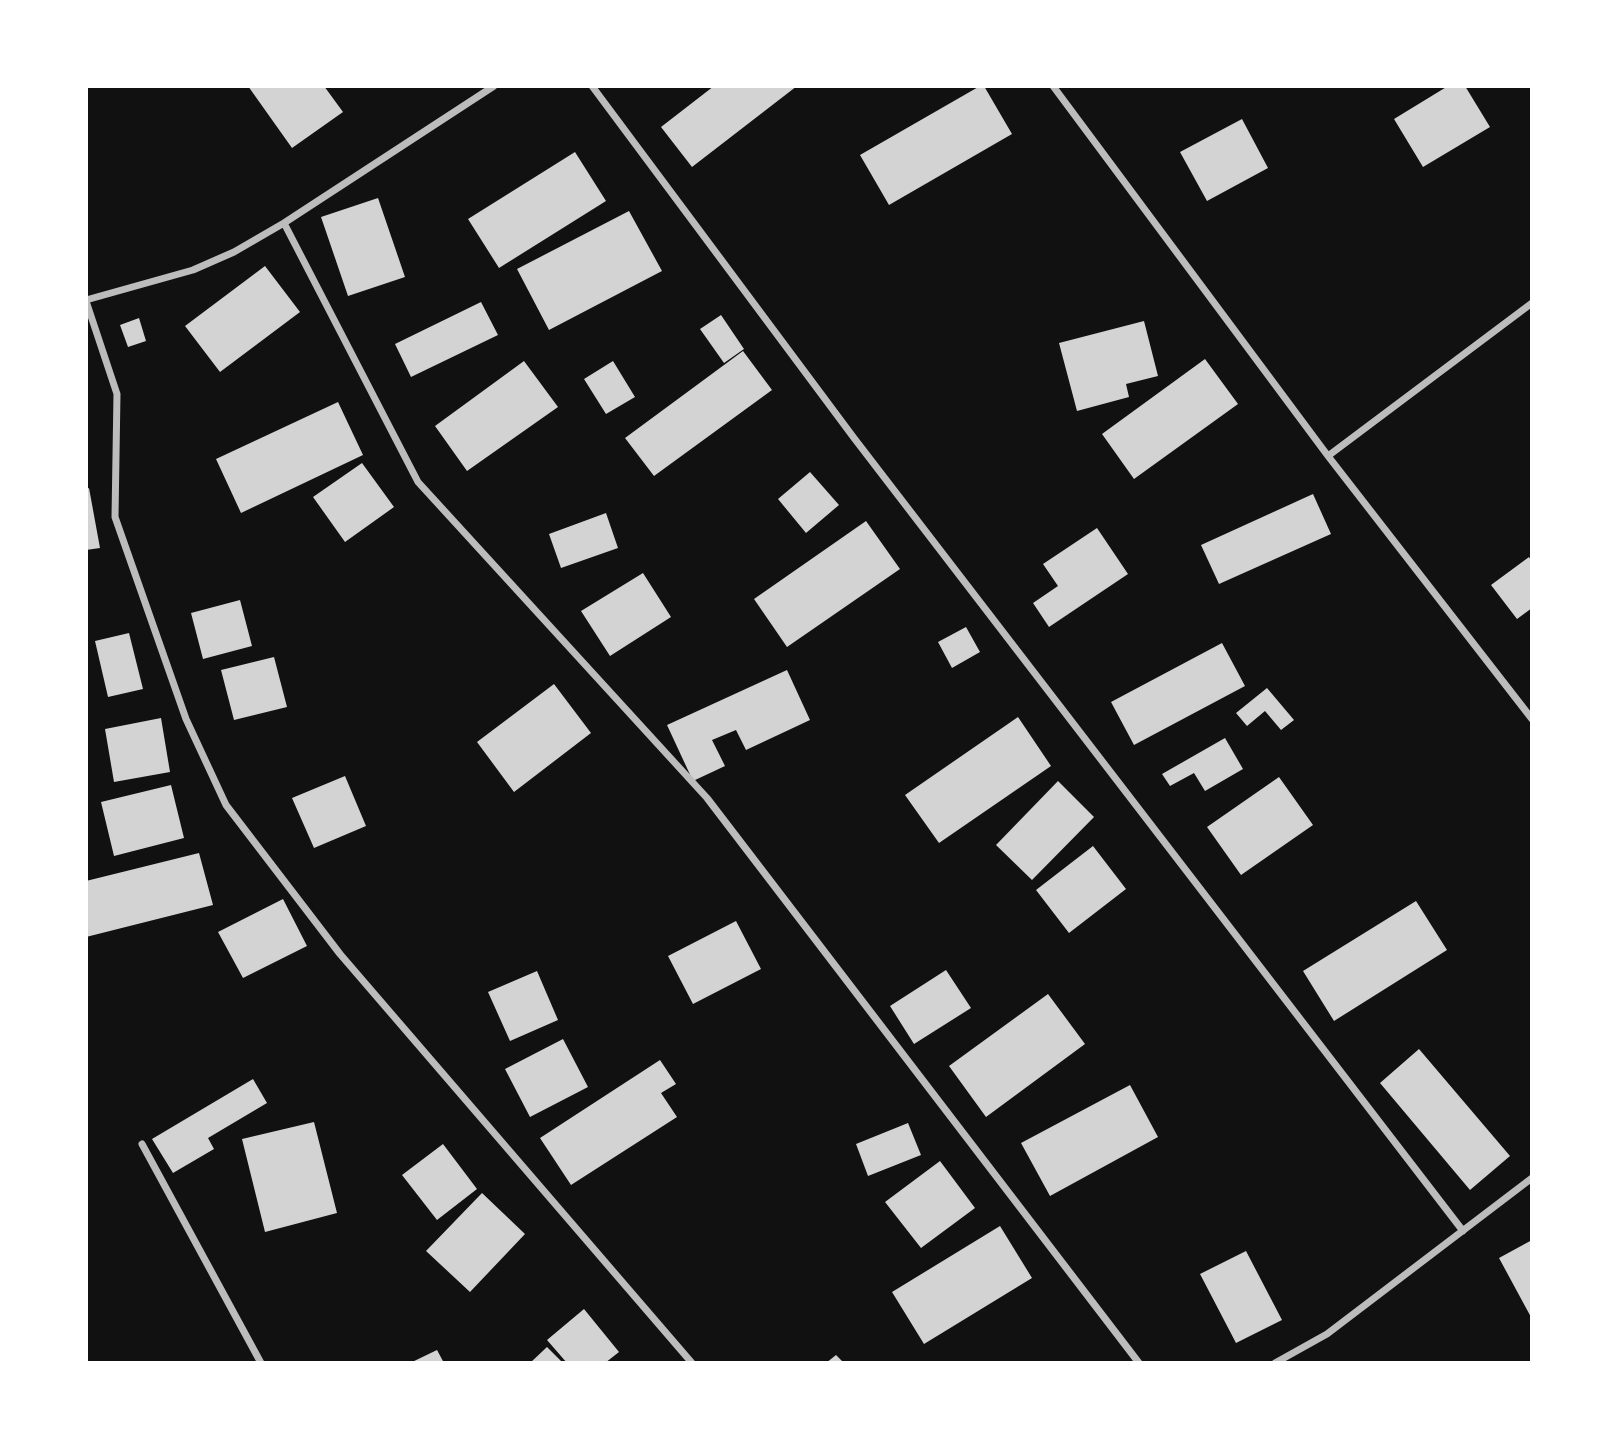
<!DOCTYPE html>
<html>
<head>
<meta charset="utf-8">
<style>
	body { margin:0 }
	#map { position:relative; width:1618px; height:1449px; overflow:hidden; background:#111; font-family:Signika,sans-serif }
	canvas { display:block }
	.frame { position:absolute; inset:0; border:88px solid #fff; pointer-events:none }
</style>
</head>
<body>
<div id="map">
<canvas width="1618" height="1449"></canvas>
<div class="frame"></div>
</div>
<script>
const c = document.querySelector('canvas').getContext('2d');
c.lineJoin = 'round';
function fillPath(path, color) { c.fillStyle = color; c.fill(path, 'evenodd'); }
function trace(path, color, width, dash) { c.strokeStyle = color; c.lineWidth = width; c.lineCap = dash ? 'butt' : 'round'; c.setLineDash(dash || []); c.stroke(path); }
fillPath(new Path2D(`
	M248 86H324L343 112 292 148Z
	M714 86H797L692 167 661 127Z
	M980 86H984L1012 134 889 205 860 155Z
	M1448 86H1465L1490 127 1423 167 1394 119Z
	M1242 119 1268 168 1207 201 1180 152Z
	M575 152 606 201 499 268 468 219Z
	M378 198 405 277 348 296 321 217Z
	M629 211 662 271 549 330 517 269Z
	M265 266 300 312 220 372 185 326Z
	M481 302 498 335 411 377 395 344Z
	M721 315 744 349 724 363 700 329Z
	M139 318 146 341 128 347 120 325Z
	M1144 321 1158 376 1126 384 1129 397 1077 411 1059 343Z
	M743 351 772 390 654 476 625 438Z
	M1205 359 1238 404 1134 479 1102 434Z
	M524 361 558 407 467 471 435 426Z
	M613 361 635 397 606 414 584 379Z
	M338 402 363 455 241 513 216 459Z
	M362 463 394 507 345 542 313 497Z
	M810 472 839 505 806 533 778 499Z
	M89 488 100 548 86 550V489Z
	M1313 494 1331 534 1219 584 1201 545Z
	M606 513 618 548 561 568 549 534Z
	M866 521 900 569 787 647 754 599Z
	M1097 528 1128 574 1049 627 1033 603 1058 586 1043 564Z
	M1529 557 1532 562V608L1517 619 1491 585Z
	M643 573 671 617 610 656 581 611Z
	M240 600 252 646 203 659 191 613Z
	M966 627 980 652 952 668 938 642Z
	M129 633 143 689 108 697 95 641Z
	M1222 643 1245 686 1134 745 1111 702Z
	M274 657 287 707 234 720 221 670Z
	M787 670 810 720 746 750 736 730 712 740 725 766 693 781 667 725Z
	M554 684 591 733 514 792 477 742Z
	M1267 688 1294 720 1281 730 1265 711 1247 726 1236 713Z
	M1018 717 1051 766 939 843 905 795Z
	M161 718 170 772 114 782 105 729Z
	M1225 738 1243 769 1205 791 1194 773 1170 786 1162 774Z
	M345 776 366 826 314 848 292 798Z
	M1279 777 1313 825 1241 875 1207 827Z
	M1058 781 1094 817 1032 880 996 845Z
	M171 785 184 838 114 856 101 802Z
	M1093 846 1126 889 1069 933 1036 890Z
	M199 853 213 905 86 937V881Z
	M283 899 307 946 243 978 218 932Z
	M1416 901 1447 950 1334 1021 1303 971Z
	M736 921 761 969 693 1004 668 956Z
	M946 970 971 1008 914 1044 890 1006Z
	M537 971 558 1020 510 1041 488 992Z
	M1048 994 1085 1044 986 1117 949 1066Z
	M563 1039 588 1087 530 1117 505 1069Z
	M1419 1049 1510 1156 1470 1190 1380 1083Z
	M660 1060 676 1084 661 1093 677 1117 571 1185 540 1138Z
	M253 1079 267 1103 208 1138 214 1149 173 1173 152 1139Z
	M1130 1085 1158 1137 1050 1196 1021 1143Z
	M314 1122 337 1213 265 1232 242 1139Z
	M908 1123 921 1155 868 1176 856 1144Z
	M443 1144 477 1189 437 1220 402 1175Z
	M940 1161 975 1208 921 1248 885 1202Z
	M482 1193 525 1234 470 1292 426 1251Z
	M1000 1226 1032 1278 924 1344 892 1292Z
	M1532 1240V1319L1499 1258Z
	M1246 1251 1282 1320 1236 1343 1200 1274Z
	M584 1309 619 1352 605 1363H567L547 1340Z
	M547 1347 563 1363H530Z
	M437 1350 444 1363H410Z
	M836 1355 844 1363H826Z`), '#d3d3d3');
trace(new Path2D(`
	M592 86 854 438 1463 1231
	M1053 86 1328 456 1532 719
	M284 223 418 482 707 798 1139 1363
	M86 300 193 270 234 252 284 223 494 86
	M86 301 117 394 115 517 186 719 226 805 340 954 692 1363
	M1328 456 1532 303
	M142 1144 261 1363
	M1275 1363 1327 1334 1532 1178`), '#bcbcbc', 7);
</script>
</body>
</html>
